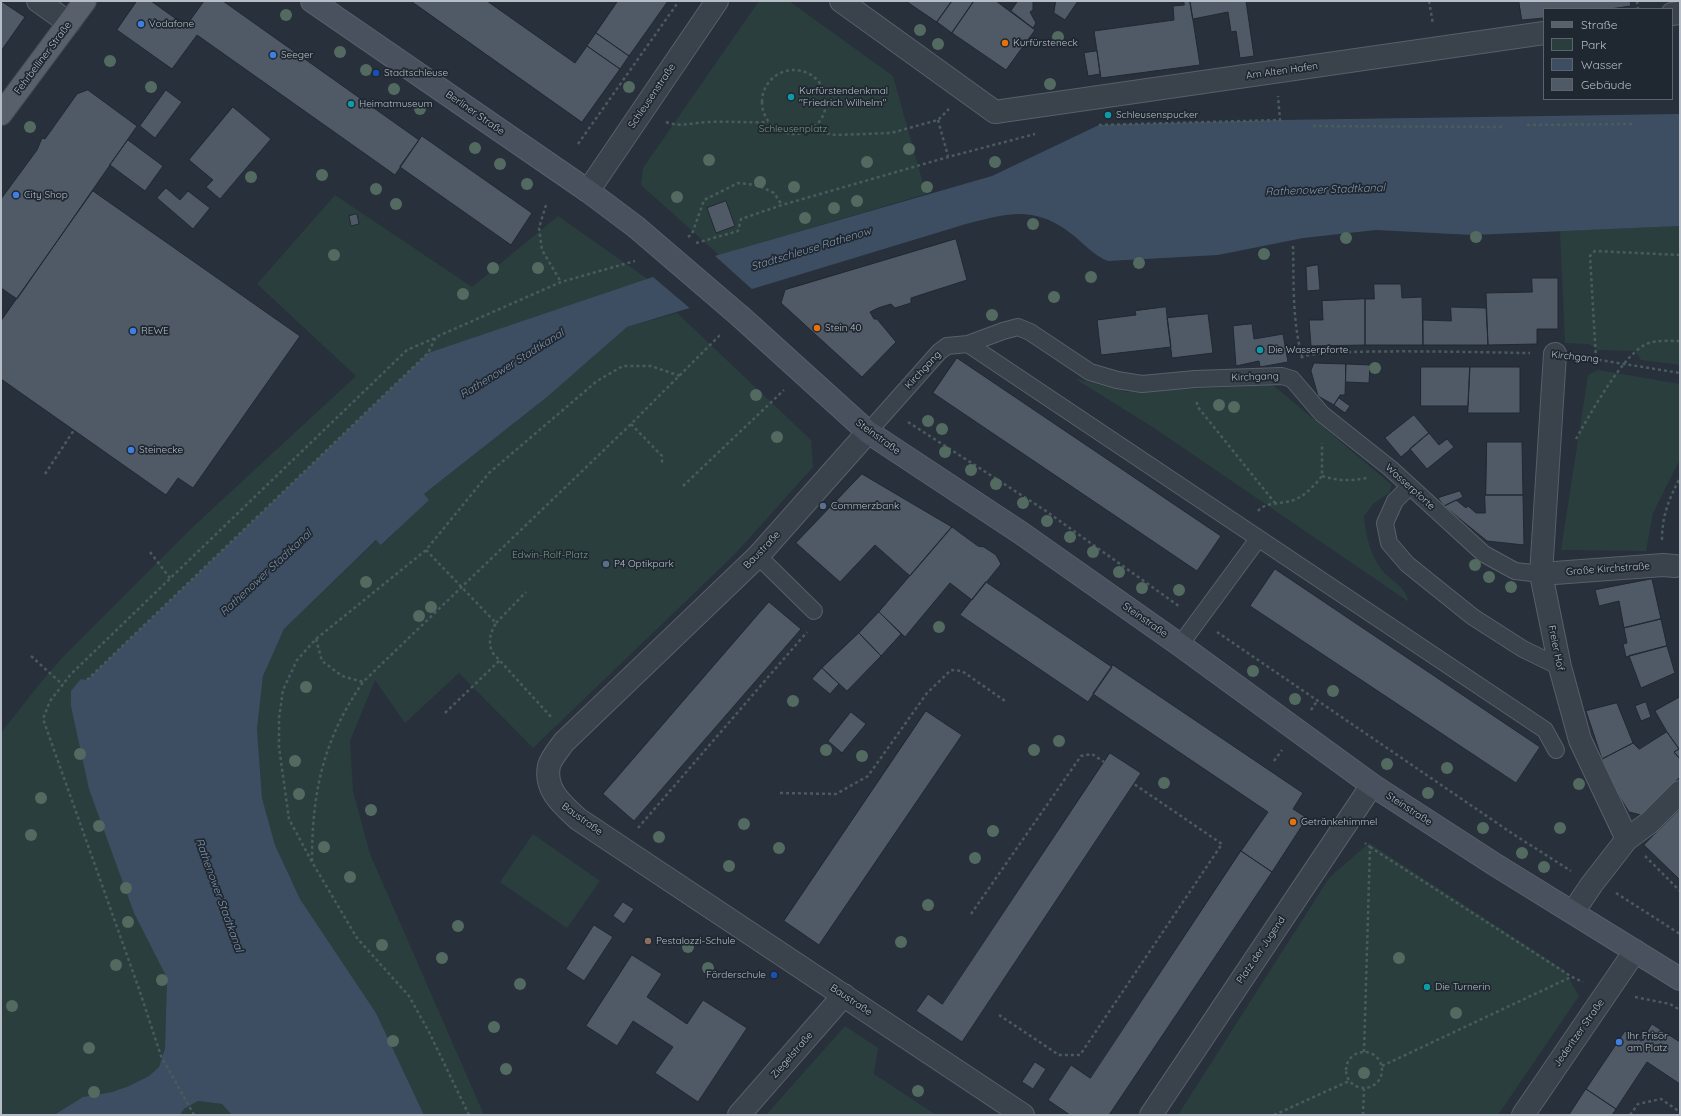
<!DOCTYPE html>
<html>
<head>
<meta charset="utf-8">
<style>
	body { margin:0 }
	#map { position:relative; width:1681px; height:1116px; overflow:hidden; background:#27303b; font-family:Quicksand,sans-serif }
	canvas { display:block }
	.frame { position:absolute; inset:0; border:2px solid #b6bdc7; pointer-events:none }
	.legend { position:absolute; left:1543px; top:8px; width:130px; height:92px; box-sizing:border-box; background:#1f2731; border:1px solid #5b636d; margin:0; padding:5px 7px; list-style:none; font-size:12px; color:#b6bdc7 }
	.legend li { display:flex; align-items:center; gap:8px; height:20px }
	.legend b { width:20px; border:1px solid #5b636d }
</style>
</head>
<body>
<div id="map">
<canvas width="1681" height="1116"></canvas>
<div class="frame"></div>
<ul class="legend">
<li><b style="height:5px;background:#58616b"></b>Straße</li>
<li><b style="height:11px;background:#2b3e3e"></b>Park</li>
<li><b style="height:11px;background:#3e4e62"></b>Wasser</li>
<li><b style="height:11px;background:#505a67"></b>Gebäude</li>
</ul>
</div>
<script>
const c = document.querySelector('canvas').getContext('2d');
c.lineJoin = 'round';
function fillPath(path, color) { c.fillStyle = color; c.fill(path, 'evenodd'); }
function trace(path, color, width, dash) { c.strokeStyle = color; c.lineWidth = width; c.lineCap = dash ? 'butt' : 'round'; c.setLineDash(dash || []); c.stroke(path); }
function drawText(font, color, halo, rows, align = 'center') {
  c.font = font + ' Quicksand,sans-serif'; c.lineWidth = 3.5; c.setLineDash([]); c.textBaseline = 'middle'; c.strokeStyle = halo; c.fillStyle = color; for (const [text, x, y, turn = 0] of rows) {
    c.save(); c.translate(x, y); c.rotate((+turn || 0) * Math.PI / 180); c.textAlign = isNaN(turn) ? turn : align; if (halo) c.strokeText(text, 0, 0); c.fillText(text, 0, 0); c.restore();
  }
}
fillPath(new Path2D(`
	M759 1H789L893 76 926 194 719 255 641 185 643 168Z
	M335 195 472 287 558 216 649 280 428 353 87 680 81 679 134 913 167 978 165 1048 159 1067 149 1076 129 1086 112 1092 83 1097 54 1115H1V733L41 682 62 658 195 525 356 376 257 284Z
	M1680 226V365L1641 360 1635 351 1598 350 1589 344 1565 343 1560 231Z
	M677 313 811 440 813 467 735 554 533 748 459 673 405 723 375 680 350 741 353 791 370 854 484 1115H424L376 1013 300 899 275 845 262 798 257 729 263 676 284 629 377 540 382 545 428 500 423 495 547 397 627 327Z
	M1598 370 1680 384V459L1653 513 1646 551 1561 550 1588 375Z
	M1074 378 1127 392 1273 385 1392 485 1389 493 1373 504 1364 516C1366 536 1369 551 1381 569 1391 582 1404 584 1409 602L1154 428Z
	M533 834 600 881 567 928 500 882Z
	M1369 843 1564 970 1579 996 1498 1115H1178L1329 878Z
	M845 1026 878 1048 874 1074 936 1115H766Z
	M198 1101 222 1104 232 1115H180L184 1109Z`), '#2b3e3e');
fillPath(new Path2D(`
	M1680 114V226L1473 235 1376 230 1303 238 1218 255 1108 261C1092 255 1083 242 1069 232 1032 205 1007 214 966 224L627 327 547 397 424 494 429 500 381 545 376 540 284 629 263 676 257 729 262 798 275 845 300 899 376 1013 424 1115H232L222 1104 198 1101 184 1109 180 1115H54L83 1097 112 1092 129 1086 149 1076 159 1067 165 1048 167 978 134 913 89 789 71 706V691L81 679 87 680 428 353 718 255 992 176 1099 125 1280 120Z`), '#3e4e62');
fillPath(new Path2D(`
	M714 255 754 291 692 310 653 277Z`), '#27303b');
const building = new Path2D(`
	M1 1 25 17 1 51Z
	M137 1H151L186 26 204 1H223L419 140 395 175 197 35 172 69 117 30Z
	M411 1H487L575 63 587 46 620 69 582 122Z
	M618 1H668L629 56 596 33Z
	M906 1H952L937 22Z
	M952 1H974L952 33 937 22Z
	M974 1H996L1035 30 1006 70 952 33Z
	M1018 1H1033V10L1030 12 1036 23 1033 28 1011 11Z
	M1056 1H1078L1065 20 1054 13Z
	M1184 1H1190L1200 65 1101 78 1094 31 1174 20 1173 6 1184 5Z
	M1190 1H1246L1254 56 1240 58 1236 31 1231 32 1228 12 1193 19Z
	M1519 1H1630L1631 6 1610 9H1544V18L1522 20Z
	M596 33 629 56 620 69 587 46Z
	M1097 51 1100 74 1088 76 1084 53Z
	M88 90 137 126 17 299 1 288V199L37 150 42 138 45 139 77 94Z
	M166 90 182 102 155 138 140 126Z
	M233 107 271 139 220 199 206 187 213 180 189 160Z
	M422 136 532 213 511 245 400 167Z
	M128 140 163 166 145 191 110 165Z
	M166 188 180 200 188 191 210 208 193 229 157 198Z
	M93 191 300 336 193 488 178 478 166 495 1 379V321Z
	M726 201 735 226 716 233 707 208Z
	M357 214 359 224 351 226 349 216Z
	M956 239 967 280 911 298V303L895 308 891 304 878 308 870 312 874 319H877L896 342 862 377 781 303 785 290Z
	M1318 265 1320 290 1307 291 1306 267Z
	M1532 278H1558V329H1537V344L1488 345 1486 293 1532 292Z
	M1374 284H1401L1402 298 1422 297 1423 345H1365V299H1374Z
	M1365 299V345L1311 346 1309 320H1323L1322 301Z
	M1166 307 1171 347 1101 355 1097 320 1136 315 1135 311Z
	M1451 307 1486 308 1488 345H1423V320L1451 321Z
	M1208 314 1213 353 1172 358 1167 318Z
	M1252 324 1254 339 1283 334 1288 362 1260 367 1259 361 1236 366 1233 326Z
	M957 358 1221 536 1197 571 933 393Z
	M1314 363 1346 364 1345 395H1340L1334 405 1318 396 1311 371Z
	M1346 364 1370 365 1369 383 1346 382Z
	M1421 367H1470L1468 406H1421Z
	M1470 367H1520V413H1468Z
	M1339 398 1350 406 1345 413 1334 405Z
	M1414 415 1429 433 1401 457 1385 438Z
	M1429 433 1439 445 1447 439 1454 447 1427 469 1410 449Z
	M1487 442H1522L1523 495H1486Z
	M862 474 952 527 910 576 875 545 840 582 796 543Z
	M1460 491 1463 497 1444 506 1438 498Z
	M1485 495H1523L1524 545 1487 541 1444 506 1456 500 1466 508 1468 506 1476 513H1485Z
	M952 527 978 546 984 547 996 555 1001 564 972 600 950 583 905 637 879 612Z
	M1275 569 1540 747 1516 783 1250 606Z
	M1652 579 1661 619 1624 628 1619 601 1599 606 1595 590Z
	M986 582 1112 667 1088 702 960 615Z
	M769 602 801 629 634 821 603 794Z
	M879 612 901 634 881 656 859 633Z
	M1661 619 1667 646 1626 657 1623 644 1627 643 1624 628Z
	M859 633 881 656 847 691 822 668Z
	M1667 646 1675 673 1641 688 1629 656Z
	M1113 665 1303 793 1293 809 1307 818 1272 872 1241 851 1268 812 1093 694Z
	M822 668 839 684 830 694 812 679Z
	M1680 697V759L1674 752 1679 749 1667 732 1655 711Z
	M1646 702 1651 717 1641 721 1635 706Z
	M1617 703 1633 743 1602 759 1586 711Z
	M926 711 962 735 819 945 784 921Z
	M851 712 866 724 842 753 828 741Z
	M1667 732 1679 749 1674 752 1680 759V777L1641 815 1629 812 1608 778 1602 759 1633 743 1639 749Z
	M1110 753 1141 773 962 1042 916 1011 928 994 942 1004Z
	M1680 809V880L1644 845Z
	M1241 851 1272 872 1109 1115H1070L1048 1100 1071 1065 1090 1078Z
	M623 902 634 909 624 924 613 916Z
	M594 925 613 937 584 981 566 969Z
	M632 955 662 974 647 997 687 1024 703 1000 747 1028 698 1102 655 1073 673 1047 633 1021 617 1046 586 1026Z
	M1652 1024 1680 1042V1084L1647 1062 1616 1109 1586 1089 1625 1031 1641 1041Z
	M1035 1062 1046 1069 1033 1089 1022 1082Z
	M1586 1089 1616 1109 1612 1115H1569Z`);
fillPath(building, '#505a67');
trace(building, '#212933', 1);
const service = new Path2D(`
	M968 344 1545 730 1556 750
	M868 432 939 352 947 346 968 344 1003 331 1018 327 1030 332 1090 372 1117 380 1142 384 1195 379 1282 376 1292 379 1322 414 1390 468 1484 554 1515 571 1541 574
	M1409 487 1395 501 1385 523 1389 543 1407 564 1473 617 1523 649 1560 667
	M758 556 814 611
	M1180 645 1258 539`);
const pedestrian = new Path2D(`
	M1627 839 1649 823 1680 792`);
const minor = new Path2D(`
	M38 1 69 23
	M841 1 995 112 1544 33
	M1672 14 1680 13
	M588 191 717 1
	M1555 354 1541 574 1560 667 1580 740 1627 839 1592 884 1573 912
	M868 432 758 556 564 742C559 749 551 758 549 766 544 790 563 805 578 819L1023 1115
	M1541 574 1663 565 1675 566
	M739 1115 844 995
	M1151 1115 1372 785
	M1523 1115 1635 951`);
const secondary = new Path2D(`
	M312 1 588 191 636 227
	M741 317 868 432 1021 533 1180 645 1372 785 1494 864 1680 979`);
const primary = new Path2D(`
	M1 114 85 1`);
trace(service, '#58606a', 18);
trace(pedestrian, '#58606a', 24);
trace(minor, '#58606a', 24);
trace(secondary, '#58606a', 24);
trace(primary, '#434b55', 24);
trace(new Path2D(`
	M1429 1 1433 24
	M1637 1 1638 9
	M762 102a32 32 0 1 1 64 0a32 32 0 1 1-64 0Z
	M938 120 948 156
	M666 122C680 128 694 122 709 122 729 121 748 123 768 122
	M1099 125 1280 120 1278 96
	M1527 125 1632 124
	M1313 126 1502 127
	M809 131 836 135 891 133 938 120 949 109
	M578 144 679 1
	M546 205 539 228 542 250 561 282
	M688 237 692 234 704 200 738 183 757 185 774 193 782 205
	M696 243 738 231 741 219 782 205 948 157 1035 134
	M1293 246C1294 282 1292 321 1302 356
	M1581 357 1680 373
	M1301 358C1309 347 1503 353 1530 353
	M1596 359 1590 256 1595 251 1680 255
	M1197 402V406L1275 503
	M908 422 1046 511 1180 607
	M631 424 662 456V464
	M1576 439C1589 416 1625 350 1649 343 1659 340 1670 341 1680 341
	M45 474 74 430
	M1322 476C1338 481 1350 481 1367 478
	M683 486 784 390
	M1258 511C1265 502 1281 504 1291 501 1304 497 1313 487 1322 476V443
	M1662 540C1662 515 1669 499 1680 478
	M426 550 496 623C490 634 488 640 492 652L552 718
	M150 552 170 578
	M496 623 526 592
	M1217 632 1513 834 1571 871
	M316 639 322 661 342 676 363 682
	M31 656 63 685
	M87 680 428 353 436 337 561 282 635 261
	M1311 710 1317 701
	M445 713 499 661
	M1274 761 1282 750
	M780 793 836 794 868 776 927 693 951 670 962 671 1005 701
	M638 828 807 632
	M1370 847 1572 977 1583 982
	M1645 856 1680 891
	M312 861C312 792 323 740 363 682L631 424 721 334
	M1616 893 1680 934
	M971 914 1081 756 1092 754 1104 762
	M1635 997 1670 1004 1680 1010
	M999 1015 1059 1055H1080L1222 844 1134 784
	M1346 1070a18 18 0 1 1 36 0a18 18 0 1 1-36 0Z
	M1364 1052 1370 847 1365 843
	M1382 1066 1571 977
	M194 1115 161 1056 139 989 43 719 50 701 71 674 407 350 435 338
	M469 1115 429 1032 409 996 357 938 312 862 289 819 279 747V718L283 690 297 660 316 639 426 550 489 473 597 381 623 366H651L680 376
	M1274 1115 1349 1081
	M1363 1115 1364 1089
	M1630 1115 1638 1104 1661 1099 1680 1112`), '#4a5b5d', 2.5, [3, 3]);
trace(service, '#3a424c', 16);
trace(pedestrian, '#3a424c', 22);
trace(minor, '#3a424c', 22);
trace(secondary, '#49515e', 22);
trace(primary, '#58616b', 22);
const secondaryBridge = new Path2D(`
	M636 227 741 317`);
trace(secondaryBridge, '#58606a', 24, []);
trace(secondaryBridge, '#49515e', 22);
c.fillStyle = '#536a60';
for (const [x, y] of [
	[286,15],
	[920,30],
	[1058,37],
	[938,44],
	[340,52],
	[110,61],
	[366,70],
	[1050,84],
	[151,87],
	[629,87],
	[394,89],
	[420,109],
	[30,127],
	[475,148],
	[909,149],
	[709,160],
	[867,162],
	[995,162],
	[500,164],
	[322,175],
	[251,177],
	[760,182],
	[527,184],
	[794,187],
	[927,187],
	[376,189],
	[677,197],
	[857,201],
	[396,204],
	[834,208],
	[805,218],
	[1033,224],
	[1476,237],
	[1346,238],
	[1264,254],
	[334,255],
	[1139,263],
	[493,268],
	[538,268],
	[1091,277],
	[463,294],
	[1054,297],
	[992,315],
	[1375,368],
	[756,395],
	[1219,405],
	[1234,407],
	[928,421],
	[942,429],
	[777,437],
	[945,452],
	[971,470],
	[996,484],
	[1023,503],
	[1047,521],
	[1070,537],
	[1093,552],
	[1475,565],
	[1119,572],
	[1489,577],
	[366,582],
	[1511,587],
	[1142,588],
	[1179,590],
	[431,607],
	[419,616],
	[939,627],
	[1253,671],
	[306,687],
	[1333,691],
	[1295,699],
	[793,701],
	[1059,741],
	[826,750],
	[1034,750],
	[80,754],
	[862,756],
	[295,761],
	[1387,764],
	[1447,768],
	[1164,783],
	[1579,784],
	[1428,793],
	[299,794],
	[41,798],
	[371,810],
	[744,824],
	[99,826],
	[1483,828],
	[1560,828],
	[993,831],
	[31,835],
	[659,837],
	[324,847],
	[779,848],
	[1522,853],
	[975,858],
	[729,866],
	[1544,867],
	[350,877],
	[126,888],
	[928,905],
	[128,922],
	[458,926],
	[901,942],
	[382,945],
	[688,947],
	[442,958],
	[1399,958],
	[116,965],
	[708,968],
	[162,980],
	[520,984],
	[12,1006],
	[1456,1013],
	[494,1027],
	[393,1041],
	[89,1048],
	[506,1069],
	[1364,1073],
	[918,1091],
	[94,1092]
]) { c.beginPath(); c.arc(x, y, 6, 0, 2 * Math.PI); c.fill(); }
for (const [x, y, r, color] of [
	[141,24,4,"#3f7fe0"],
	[1005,43,4,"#e8710a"],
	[273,55,4,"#3f7fe0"],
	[376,73,4,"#1a4fb4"],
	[791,97,4,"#0f9aa8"],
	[351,104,4,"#0f9aa8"],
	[1108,115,4,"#0f9aa8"],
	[16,195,4,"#3f7fe0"],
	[817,328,4,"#e8710a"],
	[133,331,4,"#3f7fe0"],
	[1260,350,4,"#0f9aa8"],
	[131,450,4,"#3f7fe0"],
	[823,506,4,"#5c6f8a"],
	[606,564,4,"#5c6f8a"],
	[1293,822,4,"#e8710a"],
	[648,941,4,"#8d6e63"],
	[774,975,4,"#1a4fb4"],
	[1427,987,4,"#0f9aa8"],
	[1619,1042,4,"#3f7fe0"]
]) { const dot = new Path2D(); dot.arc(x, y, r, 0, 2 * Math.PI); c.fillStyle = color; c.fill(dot); trace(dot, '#1f2731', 1.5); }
drawText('10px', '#b6bdc7', '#1f2731', [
	["Vodafone",149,24],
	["Kurfürsteneck",1013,43],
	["Seeger",281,55],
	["Stadtschleuse",384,73],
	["Kurfürstendenkmal",799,91],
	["\"Friedrich Wilhelm\"",799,103],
	["Heimatmuseum",359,104],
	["Schleusenspucker",1116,115],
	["City Shop",24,195],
	["Stein 40",825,328],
	["REWE",141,331],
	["Die Wasserpforte",1268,350],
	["Steinecke",139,450],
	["Commerzbank",831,506],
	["P4 Optikpark",614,564],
	["Getränkehimmel",1301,822],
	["Pestalozzi-Schule",656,941],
	["Förderschule",766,975,"right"],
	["Die Turnerin",1435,987],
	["Ihr Frisör",1627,1036],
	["am Platz",1627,1048]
], 'left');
drawText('10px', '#b6bdc7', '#1f2731', [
	["Fehrbelliner Straße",43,58,-53],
	["Am Alten Hafen",1282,71,-8],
	["Schleusenstraße",652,96,-56],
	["Berliner Straße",475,113,35],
	["Kirchgang",1575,357,6],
	["Kirchgang",923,370,-47],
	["Kirchgang",1255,377,-2],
	["Steinstraße",878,437,36],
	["Wasserpforte",1410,487,42],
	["Baustraße",762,550,-46],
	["Große Kirchstraße",1608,569,-4],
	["Steinstraße",1145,620,35],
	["Freier Hof",1556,648,78],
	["Steinstraße",1409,809,33],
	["Baustraße",582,819,36],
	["Platz der Jugend",1261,950,-56],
	["Baustraße",851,1000,34],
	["Jederitzer Straße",1579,1033,-55],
	["Ziegelstraße",792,1055,-49]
]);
drawText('10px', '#779a7f', '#1f2731', [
	["Schleusenplatz",793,129],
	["Edwin-Rolf-Platz",550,555]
]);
drawText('italic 11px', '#8194ab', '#1f2731', [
	["Rathenower Stadtkanal",1325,190,-2],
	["Stadtschleuse Rathenow",811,249,-17],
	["Rathenower Stadtkanal",512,364,-32],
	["Rathenower Stadtkanal",266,573,-43],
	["Rathenower Stadtkanal",219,895,70]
]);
</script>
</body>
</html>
